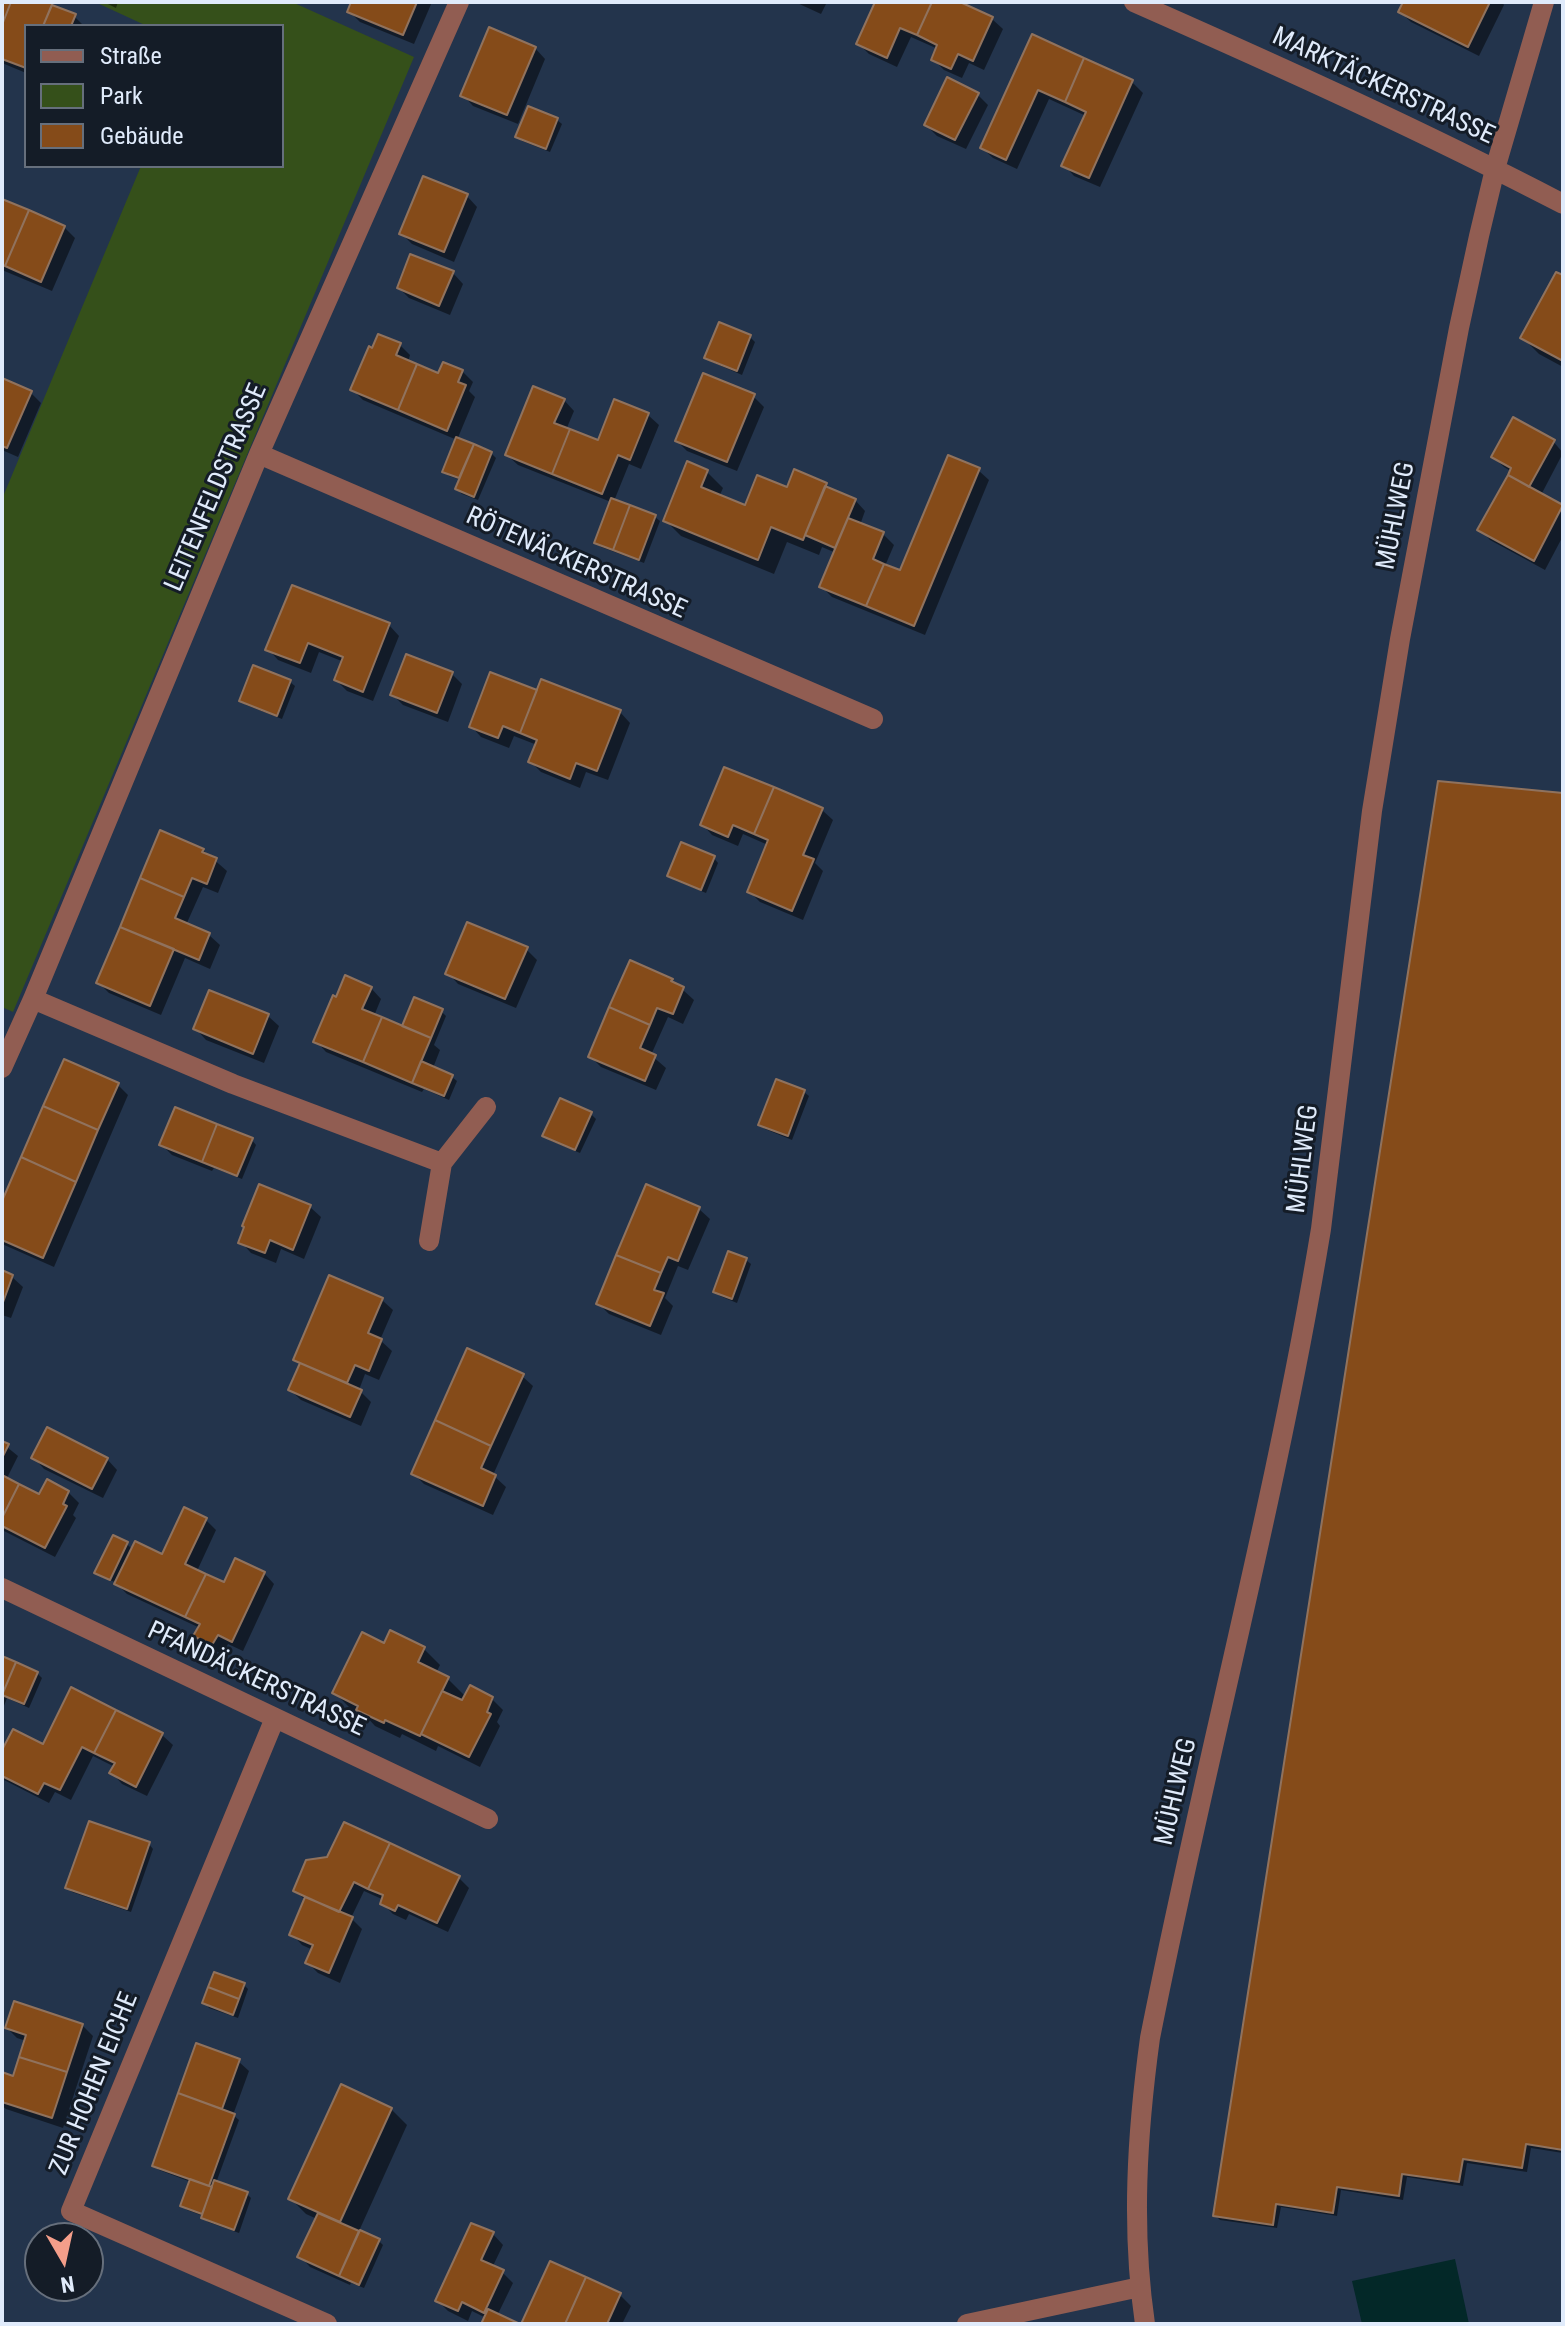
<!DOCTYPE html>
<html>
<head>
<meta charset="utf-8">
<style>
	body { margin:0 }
	#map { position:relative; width:1565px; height:2326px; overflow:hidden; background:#23344c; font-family:"Roboto Condensed",sans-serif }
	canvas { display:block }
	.frame { position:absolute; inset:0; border:4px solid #e0ebfb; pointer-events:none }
	.legend { position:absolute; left:24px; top:24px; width:260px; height:144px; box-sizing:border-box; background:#141c27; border:2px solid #666f7c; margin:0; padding:10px 14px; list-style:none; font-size:24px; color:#e0ebfb }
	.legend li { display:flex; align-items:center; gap:16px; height:40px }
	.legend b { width:40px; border:2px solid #666f7c }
	.north { position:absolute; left:24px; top:2222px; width:80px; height:80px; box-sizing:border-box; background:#141c27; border:2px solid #666f7c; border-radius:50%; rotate:171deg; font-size:22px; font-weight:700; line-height:32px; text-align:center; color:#e0ebfb }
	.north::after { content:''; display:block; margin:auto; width:28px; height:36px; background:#f49e8a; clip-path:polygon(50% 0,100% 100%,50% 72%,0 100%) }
</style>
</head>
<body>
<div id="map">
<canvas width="1565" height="2326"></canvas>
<div class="frame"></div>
<ul class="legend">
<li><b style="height:10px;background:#915d52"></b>Straße</li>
<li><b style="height:22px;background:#35501a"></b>Park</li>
<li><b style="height:22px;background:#854b19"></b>Gebäude</li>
</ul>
<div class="north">N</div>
</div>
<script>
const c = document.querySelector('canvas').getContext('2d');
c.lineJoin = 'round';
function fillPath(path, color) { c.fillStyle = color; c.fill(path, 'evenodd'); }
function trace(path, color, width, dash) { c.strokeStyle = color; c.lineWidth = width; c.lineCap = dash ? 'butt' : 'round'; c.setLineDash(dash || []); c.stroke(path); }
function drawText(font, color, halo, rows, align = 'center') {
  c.font = font + ' "Roboto Condensed",sans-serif'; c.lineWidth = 6; c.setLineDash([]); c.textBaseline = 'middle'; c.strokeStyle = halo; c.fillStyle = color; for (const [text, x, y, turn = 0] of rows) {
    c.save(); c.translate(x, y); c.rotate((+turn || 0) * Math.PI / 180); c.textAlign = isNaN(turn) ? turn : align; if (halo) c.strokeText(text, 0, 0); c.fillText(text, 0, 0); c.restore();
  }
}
fillPath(new Path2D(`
	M95 2H292L414 57 13 1012 2 1007V499L141 166H282V26H147Z`), '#35501a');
fillPath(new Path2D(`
	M1455 2259 1469 2324H1362L1352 2281Z`), '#032828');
fillPath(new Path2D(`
	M2 2H45L74 16 84 26H26V73L2 63Z
	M104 2H118L116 8Z
	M353 2H432L414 44 360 22 349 11Z
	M795 2H827L821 14Z
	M877 2H955L992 19 1003 29 984 70 969 63 962 78 944 70 933 59 938 49 911 37 897 67 869 54 858 43Z
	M1405 2H1502L1504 5 1479 56 1411 22 1400 12Z
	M1032 37 1132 82 1143 93 1100 187 1074 176 1064 165 1086 116 1049 99 1017 169 993 158 982 148Z
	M535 48 545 59 518 124 473 106 463 95Z
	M978 95 988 105 966 149 937 136 926 125Z
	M557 120 562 124 550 152 522 141 517 136Z
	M467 196 477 207 454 262 412 244 401 233Z
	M2 201 64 227 75 238 52 291 2 270Z
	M453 273 463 284 450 315 409 298 399 288Z
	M1563 278V367L1539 354 1523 338Z
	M750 337 755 342 742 375 712 362 707 357Z
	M400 345 410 355 408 362 439 376 462 371 473 382 469 391 475 397 457 440 491 453 496 458 478 500 462 494 457 489 461 480 449 476 445 471 457 440 363 400 353 390Z
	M2 380 31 393 41 403 18 457 2 450Z
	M753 396 764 407 737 471 687 451 677 441Z
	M564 400 574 411 566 430 599 443 648 415 659 425 641 469 629 464 614 501 655 517 660 521 644 563 601 547 596 542 611 502 518 465 507 455Z
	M1553 441 1563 453 1541 495 1563 507V536L1545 570 1490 540 1480 529 1512 472 1504 467 1493 457Z
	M978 470 989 480 925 635 832 597 822 587 836 553 822 547 819 555 787 542 774 574 681 536 665 520 707 472 723 488 719 497 746 508 788 490 826 484 833 491 855 500 865 511 860 525 883 534 894 545 885 566 901 573Z
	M389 625 399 636 373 701 347 691 336 680 344 662 319 652 311 673 278 660 268 649Z
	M452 674 462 684 448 722 403 705 392 694Z
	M290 682 295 686 282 719 246 705 241 700Z
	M538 693 620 712 630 723 608 780 586 772 580 788 541 772 531 762 537 745 514 736 509 748 481 737 471 726Z
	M1563 795V2153L1531 2148 1527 2172 1467 2163 1463 2186 1407 2177 1403 2200 1341 2190 1337 2216 1281 2207 1277 2228 1220 2220 1215 2215Z
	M822 810 833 820 815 863 823 871 803 920 760 902 749 891 768 845 743 834 738 846 712 835 702 824Z
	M203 850 227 871 218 893 203 887 186 925 209 935 220 945 210 969 185 958 161 1015 109 993 99 983Z
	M714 858 718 863 706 893 674 880 669 875Z
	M526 949 537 960 516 1008 458 984 448 973Z
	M631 963 672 980 694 1000 683 1024 668 1017 651 1055 666 1068 656 1090 601 1067 590 1056Z
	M371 988 381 999 374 1016 410 1032 441 1011 446 1016 434 1045 440 1050 433 1068 452 1077 457 1081 449 1100 424 1089 422 1092 326 1052 316 1041Z
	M268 1016 279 1026 264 1063 206 1040 196 1029Z
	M118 1085 128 1095 54 1267 2 1244V1205Z
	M804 1092 809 1096 792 1140 765 1129 761 1125Z
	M591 1114 596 1119 580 1153 549 1140 545 1135Z
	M252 1140 256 1145 242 1179 214 1168 212 1171 172 1155 161 1144Z
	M310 1207 321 1217 304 1259 281 1249 276 1263 251 1253 241 1242Z
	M699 1209 710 1219 688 1270 678 1266 665 1298 673 1306 661 1335 609 1314 598 1303Z
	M746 1260 751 1264 737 1303 720 1296 715 1291Z
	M2 1273 12 1277 23 1287 11 1318 2 1315Z
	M382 1300 393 1310 380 1340 392 1351 379 1380 365 1374 359 1390 371 1402 361 1426 301 1400 290 1390 301 1365 295 1360Z
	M522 1376 533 1386 493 1475 506 1487 493 1515 424 1484 413 1473Z
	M2 1443 18 1456 6 1480 40 1497 68 1492 79 1503 73 1515 76 1518 55 1557 2 1530Z
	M34 1458 107 1459 117 1470 103 1498 44 1469Z
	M206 1520 216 1530 197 1571 225 1585 264 1573 274 1584 243 1651 228 1644 223 1654 206 1647 196 1636 200 1628 127 1594 115 1582 102 1577 97 1572 127 1544 133 1550 163 1556Z
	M385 1645 424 1649 440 1665 436 1673 448 1679 466 1697 470 1688 492 1699 503 1710 497 1722 500 1726 480 1767 438 1746 436 1751 402 1734 400 1738 375 1726 365 1715 351 1709 335 1693Z
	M2 1659 37 1673 42 1678 29 1708 7 1698 2 1711Z
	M72 1690 162 1735 173 1745 147 1796 122 1784 112 1773 115 1767 93 1756 71 1800 55 1792 49 1803 2 1779V1754L44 1746Z
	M149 1844 153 1849 131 1912 72 1892 67 1887Z
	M307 1862 459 1878 469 1888 448 1932 409 1914 406 1920 393 1914 382 1903 384 1900 364 1891 351 1918 362 1929 340 1983 318 1973 308 1963 313 1950 302 1945 292 1934 306 1901 295 1890Z
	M244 1985 248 1989 238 2018 209 2008 205 2003Z
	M82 2025 93 2036 63 2128 6 2109 2 2106V2078H14L26 2041 17 2038 7 2028Z
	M197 2046 238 2061 249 2071 233 2115 239 2120 216 2183 247 2194 251 2198 239 2233 208 2222 203 2216 187 2210 182 2205 191 2182 159 2170 155 2166Z
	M391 2109 407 2125 359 2231 378 2240 383 2245 364 2288 351 2283 350 2285 310 2267 300 2256 317 2219 306 2214 290 2198Z
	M493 2234 503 2245 492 2268 502 2272 513 2283 497 2316 515 2324H483L486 2318 472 2311 468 2321 448 2311 438 2301Z
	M551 2264 620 2295 631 2306 622 2324H524Z`), '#0007');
const building = new Path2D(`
	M2 2H11L2 25Z
	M11 2H53L43 26H26V68L2 59V25Z
	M351 2H417L403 35 347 12Z
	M875 2H932L917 35 900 28 887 58 856 44Z
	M932 2H960L993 17 973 61 958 54 951 69 931 60 937 45 917 35Z
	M1403 2H1490L1468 47 1398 12Z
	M52 5 76 14 71 26H43Z
	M489 27 536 47 507 115 460 96Z
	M1032 34 1084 58 1065 102 1038 90 1006 160 980 148Z
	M1084 58 1133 80 1089 178 1061 166 1086 112 1065 102Z
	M947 77 979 93 955 140 924 125Z
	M528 106 558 118 546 149 515 137Z
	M423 176 468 194 444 252 399 234Z
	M2 199 29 210 5 266 2 265Z
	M29 210 65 226 41 282 5 266Z
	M410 254 454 271 439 306 397 288Z
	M1556 272 1563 275V361L1520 338Z
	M719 322 751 335 737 371 704 358Z
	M378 334 401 343 396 355 417 364 398 410 350 390 369 346 372 348Z
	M443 362 463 370 458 382 466 385 447 431 398 410 417 364 438 373Z
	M703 373 755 394 727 462 675 441Z
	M2 378 32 391 7 448 2 446Z
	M533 386 565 399 554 423 570 429 552 474 505 455Z
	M614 399 649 413 630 460 618 455 602 494 552 474 570 429 598 440Z
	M1513 417 1555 440 1529 487 1508 475 1511 468 1491 457Z
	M456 437 474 444 459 478 442 472Z
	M474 444 492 452 474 497 455 489Z
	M948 455 980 468 914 626 866 606 884 564 900 570Z
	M687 461 708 470 701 487 745 505 757 475 787 487 794 469 827 483 803 540 771 527 758 560 663 521Z
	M1508 475 1563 505 1534 561 1477 530Z
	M825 486 856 499 835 548 805 535Z
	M611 498 630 505 613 550 594 543Z
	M630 505 656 515 639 560 613 550Z
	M848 518 884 532 873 559 884 564 866 606 819 587Z
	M292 585 390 623 363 692 334 680 343 657 308 643 300 663 265 650Z
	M406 654 453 672 437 713 390 695Z
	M253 665 291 680 277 716 239 701Z
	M490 672 537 690 520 733 503 726 498 738 469 727Z
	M541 679 621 710 597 771 576 763 570 779 528 762 537 740 520 733Z
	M724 767 774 787 754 834 733 825 728 837 700 825Z
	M1438 781 1563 793V2150L1526 2144 1522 2168 1463 2159 1459 2182 1402 2174 1399 2196 1337 2187 1333 2213 1276 2204 1273 2225 1213 2216Z
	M774 787 823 808 803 855 814 859 792 911 747 892 768 840 754 834Z
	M160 830 204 849 202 852 217 858 207 884 192 878 184 897 140 878Z
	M681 842 715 856 701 890 667 876Z
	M140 878 184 897 175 918 210 933 199 960 120 927Z
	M467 922 528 947 505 999 445 974Z
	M120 927 174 949 150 1006 96 983Z
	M630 960 673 979 671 981 684 987 673 1014 657 1008 650 1025 609 1007Z
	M345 975 372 987 362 1009 382 1017 363 1062 313 1042 333 995 336 997Z
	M209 990 269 1014 253 1054 193 1029Z
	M414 997 443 1009 431 1038 402 1026Z
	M609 1007 650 1025 640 1048 656 1055 645 1081 588 1057Z
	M382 1017 431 1038 412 1083 363 1062Z
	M64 1059 119 1083 98 1130 43 1106Z
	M421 1061 453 1075 444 1096 412 1083Z
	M776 1079 805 1090 788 1136 758 1125Z
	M560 1098 592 1112 575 1150 542 1136Z
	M43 1106 98 1130 76 1182 21 1157Z
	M175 1107 217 1124 202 1162 159 1145Z
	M217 1124 253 1138 237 1176 202 1162Z
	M21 1157 76 1182 43 1258 2 1240V1201Z
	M259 1184 311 1205 293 1250 270 1240 265 1253 238 1243 244 1227 242 1226Z
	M646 1184 700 1207 678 1261 668 1257 661 1273 616 1255Z
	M728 1251 747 1258 732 1299 713 1292Z
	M616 1255 661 1273 654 1290 664 1293 650 1326 596 1304Z
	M2 1270 13 1275 2 1305Z
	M329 1275 383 1298 368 1333 382 1339 369 1371 355 1365 347 1383 293 1360Z
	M467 1348 524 1374 491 1446 435 1420Z
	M300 1363 362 1390 350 1417 288 1390Z
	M435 1420 491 1446 481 1468 496 1475 483 1506 411 1474Z
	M47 1427 108 1458 92 1489 31 1458Z
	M2 1441 9 1444 2 1458Z
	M2 1475 19 1484 2 1518Z
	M47 1479 69 1491 63 1504 67 1506 45 1548 2 1526V1518L19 1484 39 1494Z
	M184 1507 207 1518 185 1564 206 1574 185 1617 114 1584 135 1541 162 1554Z
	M113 1535 128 1542 110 1580 94 1573Z
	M235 1558 265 1572 232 1642 218 1635 212 1645 193 1636 200 1624 185 1617 206 1574 224 1582Z
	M390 1630 425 1647 418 1662 449 1677 420 1736 385 1720 384 1723 356 1710 358 1706 332 1693 362 1632 384 1643Z
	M2 1656 16 1662 2 1695Z
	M16 1662 38 1672 24 1704 2 1695Z
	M470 1685 493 1697 487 1712 491 1714 469 1757 421 1734 442 1691 462 1700Z
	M71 1687 116 1710 94 1753 82 1747 60 1790 44 1783 38 1794 2 1776V1750L13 1729 43 1744Z
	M116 1710 163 1733 136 1787 109 1773 115 1763 94 1753Z
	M89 1821 150 1842 127 1909 65 1888Z
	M344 1822 390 1843 368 1889 354 1882 339 1912 293 1891 306 1860 327 1857Z
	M390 1843 460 1876 437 1923 398 1905 395 1911 380 1904 383 1895 368 1889Z
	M305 1897 353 1917 329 1973 305 1963 313 1945 289 1935Z
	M214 1972 245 1983 239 1999 208 1987Z
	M208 1987 239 1999 233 2015 202 2003Z
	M14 2001 83 2024 67 2072 19 2057 26 2035 5 2028Z
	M196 2043 240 2059 222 2109 178 2093Z
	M19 2057 67 2072 52 2118 2 2102V2072L13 2076Z
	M341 2084 392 2108 340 2222 288 2199Z
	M178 2093 235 2114 209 2186 152 2166Z
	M190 2179 212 2187 202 2214 180 2206Z
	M214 2180 248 2192 234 2230 201 2218Z
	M318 2213 359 2231 339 2276 297 2257Z
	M471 2223 494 2232 481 2260 504 2270 484 2313 462 2302 458 2311 435 2301Z
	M360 2230 380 2239 359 2285 339 2276Z
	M550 2261 586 2277 565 2324H521Z
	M586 2277 621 2293 607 2324H565Z
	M488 2309 520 2324H481Z`);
fillPath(building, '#854b19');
trace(building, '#90725d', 2);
trace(new Path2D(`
	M1134 2C1279 66 1423 131 1563 204
	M259 454 873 719
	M33 999 233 1084 442 1163
	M2 1068 33 999 259 454 459 2
	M429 1241 442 1163 486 1107
	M2 1588 488 1819
	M275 1718 71 2211 327 2324
	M967 2324 1140 2287
	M1145 2324C1131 2229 1137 2133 1150 2038 1203 1768 1276 1502 1321 1229L1372 811 1400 639 1459 328 1479 236 1495 169 1544 2`), '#915d52', 20);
drawText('26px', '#e0ebfb', '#141c27', [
	["MARKTÄCKERSTRASSE",1383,87,25],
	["LEITENFELDSTRASSE",217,488,-67],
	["MÜHLWEG",1397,516,-79],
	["RÖTENÄCKERSTRASSE",576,564,24],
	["MÜHLWEG",1304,1159,-83],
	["PFANDÄCKERSTRASSE",256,1680,25],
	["MÜHLWEG",1177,1792,-77],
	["ZUR HOHEN EICHE",95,2084,-68]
]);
</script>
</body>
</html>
